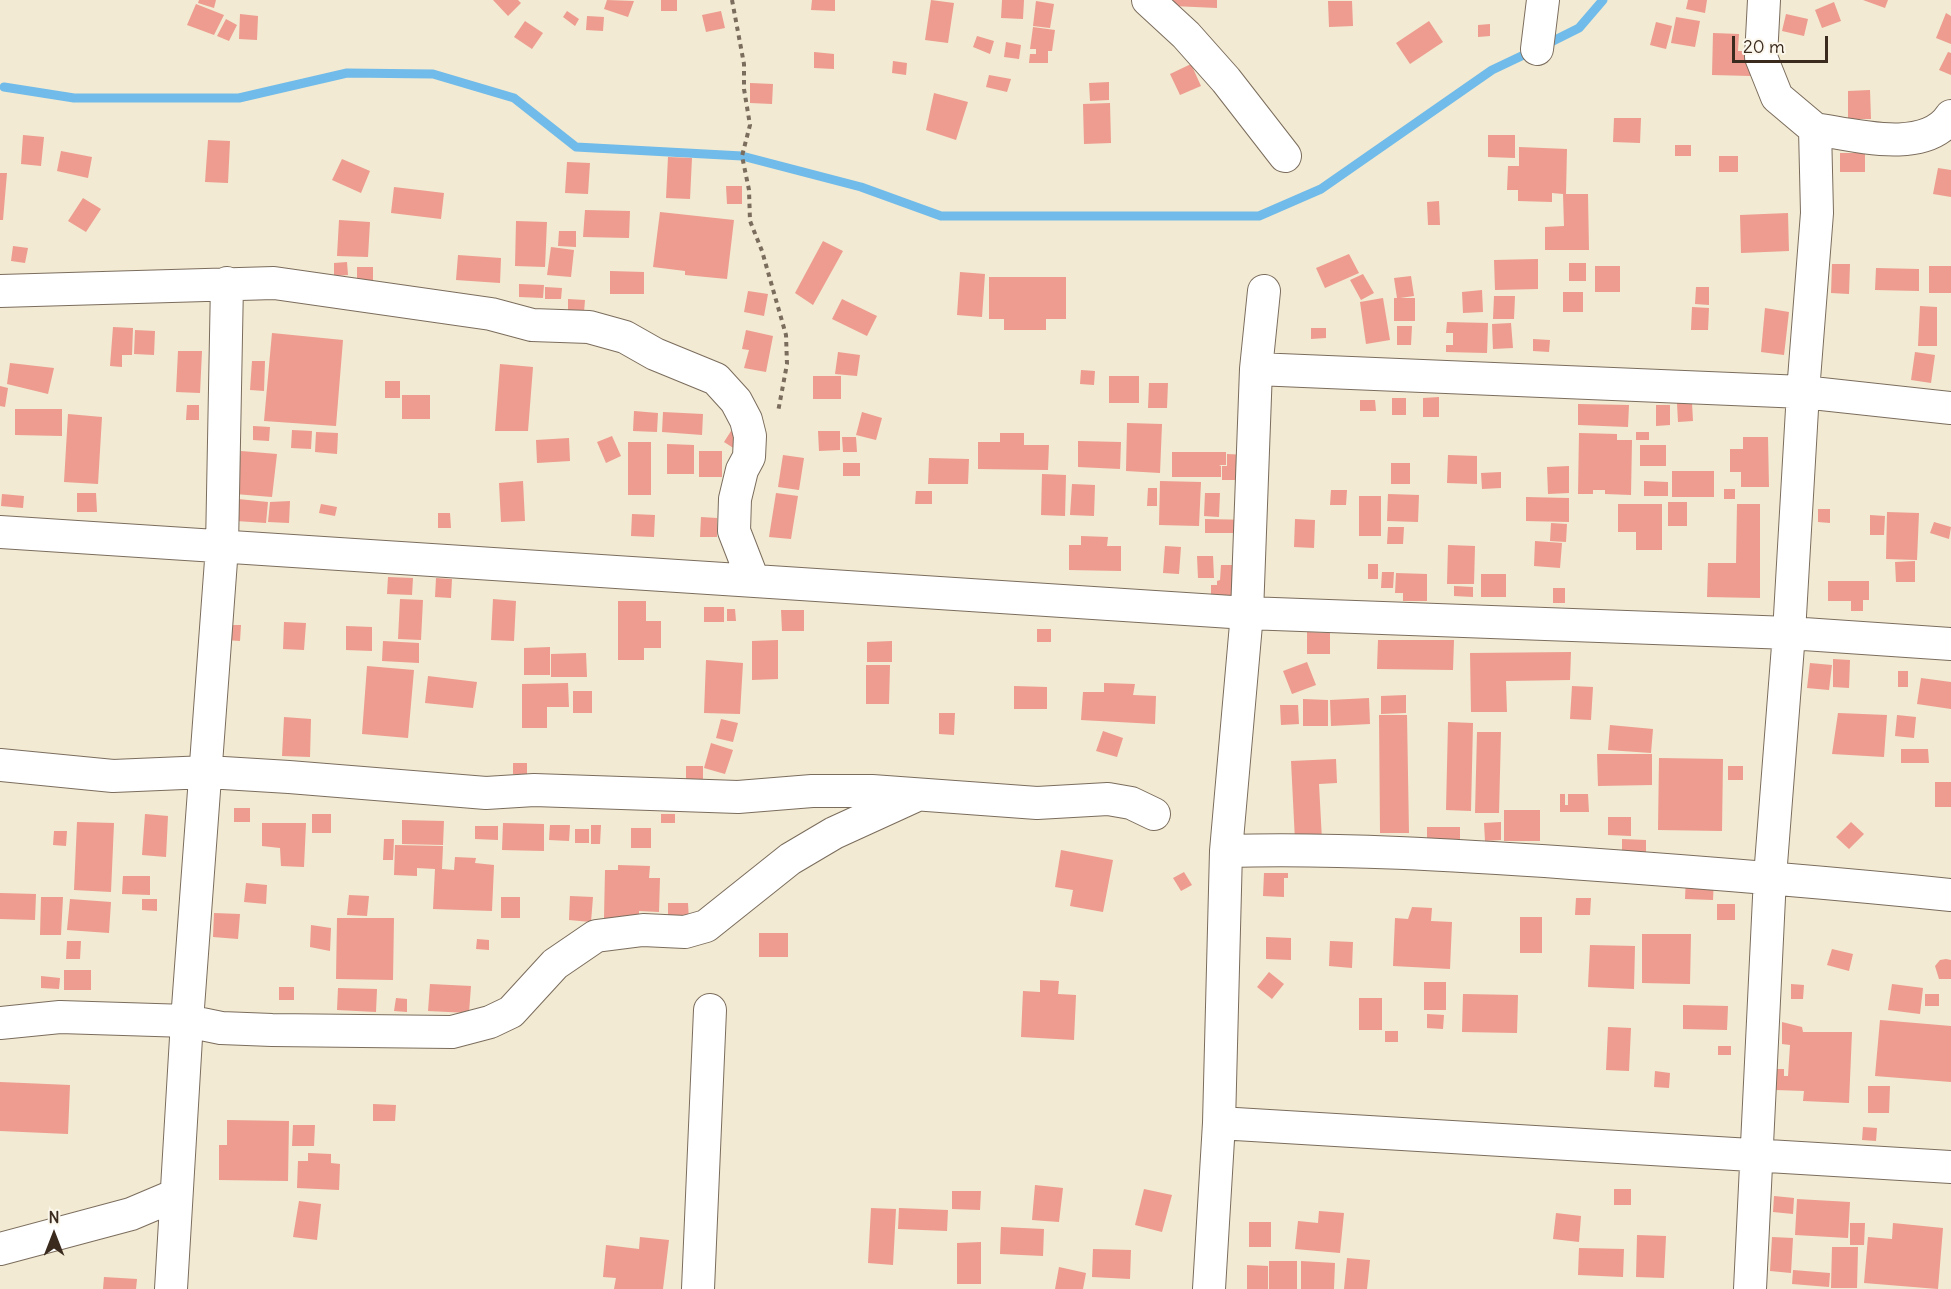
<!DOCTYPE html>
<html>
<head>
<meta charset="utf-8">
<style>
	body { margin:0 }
	#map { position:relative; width:1951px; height:1289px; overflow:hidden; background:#f2ead2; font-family:Delius,sans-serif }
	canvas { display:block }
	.north { position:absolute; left:24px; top:1205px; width:60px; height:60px; -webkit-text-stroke:4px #fbf7ec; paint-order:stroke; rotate:0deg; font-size:16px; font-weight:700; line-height:24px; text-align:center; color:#3b2a1e }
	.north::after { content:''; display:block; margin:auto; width:21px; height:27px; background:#3b2a1e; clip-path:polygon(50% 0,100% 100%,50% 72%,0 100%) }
	.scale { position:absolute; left:1732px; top:36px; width:96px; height:27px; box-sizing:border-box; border:3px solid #3b2a1e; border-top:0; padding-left:8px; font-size:18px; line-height:21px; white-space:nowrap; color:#3b2a1e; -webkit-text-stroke:4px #fbf7ec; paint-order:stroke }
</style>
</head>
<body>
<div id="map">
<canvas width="1951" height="1289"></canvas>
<div class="north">N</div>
<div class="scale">20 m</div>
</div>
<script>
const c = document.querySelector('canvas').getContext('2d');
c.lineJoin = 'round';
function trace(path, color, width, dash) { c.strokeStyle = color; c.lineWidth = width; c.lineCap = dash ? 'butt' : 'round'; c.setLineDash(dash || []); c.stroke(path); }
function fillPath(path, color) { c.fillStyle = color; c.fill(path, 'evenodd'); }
trace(new Path2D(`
	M1545 45 1579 28 1603 0
	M4 87 74 98H239L347 73 433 74 514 98 576 147 742 156 861 187 941 216H1259L1321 189 1492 70 1532 51`), '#70bbe9', 9);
fillPath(new Path2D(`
	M199 0H216L214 8 198 3Z
	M493 0H518L521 3 508 16Z
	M607 0 634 1 628 17 604 9Z
	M661 0H677V11H661Z
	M812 0H835V11L811 10Z
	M931 0 954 3 948 43 925 40Z
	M1002 0H1024L1023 19 1001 18Z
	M1173 0H1217V8L1173 6Z
	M1688 0H1707L1705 13 1686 9Z
	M1863 0H1888L1885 8Z
	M1036 1 1054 4 1050 28 1033 26Z
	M1328 1H1352L1353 26 1329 27Z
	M1834 2 1841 21 1822 28 1815 10Z
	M196 4 224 15 214 35 187 25Z
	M567 11 579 19 575 26 563 17Z
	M721 11 725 28 706 32 702 15Z
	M1946 13 1951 16V44L1936 38Z
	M240 14 258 16 257 40 239 39Z
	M1786 14 1808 19 1804 36 1782 31Z
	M587 16 604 17 603 31 586 30Z
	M1676 17 1700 21 1695 47 1671 43Z
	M226 19 237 25 229 41 217 36Z
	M525 21 543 33 532 49 514 37Z
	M1429 21 1443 42 1410 64 1396 43Z
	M1656 22 1672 26 1666 49 1650 45Z
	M1490 24V36L1478 37V25Z
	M1033 27 1055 30 1052 51H1048V63H1029L1030 54H1036V49H1030Z
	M1713 33 1739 34 1738 51H1751V76L1712 75Z
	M977 36 994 41 990 54 973 47Z
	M1006 42 1021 45 1019 59 1004 57Z
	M814 52 834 54V69L814 68Z
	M1948 52 1951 53V75L1939 70Z
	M893 61 907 63 906 75 892 73Z
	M1191 64 1201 86 1180 95 1170 74Z
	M989 75 1011 79 1007 92 986 87Z
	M1109 82V100L1090 101 1089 83Z
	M750 83 773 84 772 104 750 103Z
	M1870 90 1871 119H1848V91Z
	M934 93 968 102 956 140 926 130Z
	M1110 103 1111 143 1084 144 1083 104Z
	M1614 118H1641L1640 143 1613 142Z
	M23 135 44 137 41 166 21 164Z
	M1488 135H1515V158L1488 157Z
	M208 140 230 141 228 183 205 182Z
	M1675 145H1691V156H1675Z
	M1519 147 1567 149 1566 194H1588L1589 250H1545V227L1564 226 1563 194 1552 193V202L1518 201V190H1507L1508 166H1519Z
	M61 151 92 157 88 178 57 171Z
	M1840 153H1865V172H1840Z
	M1719 156H1738V172H1719Z
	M668 157 692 158 690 199 666 198Z
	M342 159 370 171 361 193 332 180Z
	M567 162 590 163 588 194 565 193Z
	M1938 168 1951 170V197L1933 194Z
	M0 173H7L3 220H0Z
	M726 186H742V204H727Z
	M394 187 444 193 441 219 391 213Z
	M83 198 101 209 86 232 68 221Z
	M1439 201 1440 225H1428L1427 202Z
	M585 210 630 211 629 238 583 237Z
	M660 212 734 220 727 279 685 275V271L653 267Z
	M1788 213 1789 251 1741 253 1740 215Z
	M339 220 370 222 368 257 337 256Z
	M516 221 547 222 545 267 515 266Z
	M559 231H576V247L558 246Z
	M823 241 843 251 813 305 795 293Z
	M13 246 28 248 25 263 11 261Z
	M551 247 574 250 571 277 547 275Z
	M1349 254 1359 273 1325 288 1316 268Z
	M458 255 501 258 500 283 456 280Z
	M1538 259V289L1495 290 1494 260Z
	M347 262 348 275 334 276V263Z
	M1569 263H1586V281H1569Z
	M1832 264H1850L1849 294 1831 293Z
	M1595 266H1620V292H1595Z
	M1929 266H1951V293H1929Z
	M357 267H373V282L357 281Z
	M1876 268 1919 269V291L1875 290Z
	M610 271 644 272V294H610Z
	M960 272 985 274 982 317 957 315Z
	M1363 274 1374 293 1361 300 1350 280Z
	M1411 276 1414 296 1400 298H1415V321H1394V298H1397L1394 278Z
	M989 277H1066V319H1046V330H1004V319H989Z
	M519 284 544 285 543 298 519 297Z
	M545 287 562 288 561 299H545Z
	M1696 287H1709V305L1695 304Z
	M1482 290 1483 312 1463 313 1462 292Z
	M748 291 768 294 764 316 744 312Z
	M1563 292H1583V312H1563Z
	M1494 296H1515L1514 319H1493Z
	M1383 298 1390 340 1366 344 1360 302Z
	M568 299 585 300 584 312H568Z
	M842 299 877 316 867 336 832 319Z
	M1920 306 1937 307V346H1918Z
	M1692 307 1709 308 1708 330H1691Z
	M1765 308 1789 312 1784 355 1761 352Z
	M1447 322 1488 323 1487 353 1446 352V345H1453V333H1446Z
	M1511 323 1513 348 1493 349 1492 324Z
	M1397 326H1412L1411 345H1397Z
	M113 327 133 328 132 355H122V367L110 366Z
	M1311 328H1326V338L1311 339Z
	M135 330 155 331 154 355 134 354Z
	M746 330 773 336 766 372 744 368 749 350 742 349Z
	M272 333 343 340 336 426 264 421Z
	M1533 339 1550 340 1549 352 1533 351Z
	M178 351H202L200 393 176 392Z
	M838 352 860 355 857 376 835 374Z
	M1915 352 1935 355 1931 383 1911 380Z
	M252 361H265L264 391 250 390Z
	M10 363 54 368 48 394 7 384Z
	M500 364 533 367 528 431H495Z
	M1081 370 1095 371 1094 385 1080 384Z
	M813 376H841V399H813Z
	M1109 376H1139V403H1109Z
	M385 381H400V398H385Z
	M1149 383H1168L1167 408H1148Z
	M0 386 8 388 5 407 0 406Z
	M402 395H430V419H402Z
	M1439 397V417H1423V398Z
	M1392 398H1406V415H1392Z
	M1360 400H1375L1376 411H1360Z
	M1677 403H1692L1693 421 1678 422Z
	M1578 404 1629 405 1628 427 1578 425Z
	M187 405H199V420H186Z
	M1656 405H1670V425L1656 426Z
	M15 409H62V436L15 435Z
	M634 411 658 413 657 432 633 431Z
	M663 412 703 414 702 435 662 432Z
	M862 412 882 418 876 440 856 435Z
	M68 414 102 417 98 484 64 482Z
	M1127 423 1162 424 1160 473 1126 471Z
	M253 426 270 427 269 441 253 440Z
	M292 430 312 431 311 449 291 448Z
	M731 431 742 438 735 449 724 442Z
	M818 431H840V450L819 451Z
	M316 432 338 433 337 454 315 452Z
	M1636 432H1649V440H1636Z
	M1000 433H1024V445H1049L1048 470 978 469V442H1000Z
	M1579 433 1617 434V440H1632L1631 495 1605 494V490H1593V494H1578Z
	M612 436 621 456 606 463 597 442Z
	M842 437H856L857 452H843Z
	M1743 437H1768L1769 487H1741V472H1730V449H1743Z
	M569 438 570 461 537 463 536 440Z
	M1078 441 1121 442 1120 469 1078 467Z
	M628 442H651V495H628Z
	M667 444 694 445V474H667Z
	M1640 445H1666V466H1640Z
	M241 451 277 454 272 497 235 494Z
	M699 451H722V477H699Z
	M1172 452H1226V465H1219L1221 466V477H1172Z
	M1227 454 1248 455 1247 480H1222V466H1227Z
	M783 455 804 458 799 490 778 487Z
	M1448 455 1477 456V484L1447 483Z
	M929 458 969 459 968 484H928Z
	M843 463H860V476H843Z
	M1391 463H1410V484H1391Z
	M1569 466V493L1548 494 1547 467Z
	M1672 471H1714V497H1672Z
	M1501 472V488L1482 489 1481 473Z
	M1042 474 1066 475 1065 516 1041 515Z
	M523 481 525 521 501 522 499 483Z
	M1160 481 1201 482 1199 526 1159 525Z
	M1644 481 1668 482V496H1644Z
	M1072 484 1095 485 1094 516 1070 515Z
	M1148 488H1157V506H1147Z
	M1724 489H1735V499H1724Z
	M1331 490H1347L1346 505H1330Z
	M916 491H932V504H915Z
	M77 493H96L97 512H77Z
	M776 493 798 496 791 539 769 537Z
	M1205 493H1220L1219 517 1204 516Z
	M2 494 24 496 23 508 1 506Z
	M1388 494 1419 495 1418 522 1387 521Z
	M1359 496H1381V536H1359Z
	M1526 497 1569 498V522L1526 521Z
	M238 499 268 502 266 523 236 521Z
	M290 501 289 523 268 522 270 502Z
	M1668 502H1687V526H1668Z
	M321 504 337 507 335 516 319 513Z
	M1618 504H1662V550H1636V532H1618Z
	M1737 504H1760V598L1707 597 1708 563H1736Z
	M1818 509H1830V523L1818 522Z
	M1887 512 1919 513 1917 560 1886 559Z
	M438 513H450L451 528H438Z
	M632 514 655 515 654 537 631 536Z
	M1870 515 1885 516 1884 535H1870Z
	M701 517 717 518V537H700Z
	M1205 519 1252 520V533H1205Z
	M1295 519 1315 520 1314 548 1294 547Z
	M1934 522 1951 527 1949 539 1930 533Z
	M1551 523 1567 524 1566 542 1550 541Z
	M1388 527H1404L1403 544H1387Z
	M1081 536 1108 537 1107 546H1121V571L1069 570V545H1081Z
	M1535 541 1562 543 1560 568 1534 566Z
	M1448 545 1475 546 1474 584H1447Z
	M1165 546 1181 547 1179 574 1163 573Z
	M1197 556H1213L1214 578H1198Z
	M1915 561V582H1896L1895 562Z
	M1368 564H1378V579H1368Z
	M1221 565H1254V596H1211V585H1217V581L1220 580Z
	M1382 572H1394L1393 588H1381Z
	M1396 573 1427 574V601H1403V593H1395Z
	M1481 574H1506V597H1481Z
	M388 577 413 578 412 595 387 594Z
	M436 578 452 579 451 598 435 597Z
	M1828 581H1869V600H1863V611H1851V601H1828Z
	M1454 586 1473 587V597L1454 596Z
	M1553 588H1565V603H1553Z
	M400 599 423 600 421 640 398 639Z
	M493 599 516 601 514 641 491 640Z
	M618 601H646V621H661V648H644V660H618Z
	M704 607H724V622H704Z
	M727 609H735L736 621H727Z
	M781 610H804V631H782Z
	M284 622 306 623 304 650 283 649Z
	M227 625H241L240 641 226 640Z
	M346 626 372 627V651L346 650Z
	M1037 629H1051V642H1037Z
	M1307 632 1330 633V654H1307Z
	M778 640V679L752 680V641Z
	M1378 640H1454L1453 670 1377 669Z
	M383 641 419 643V663L382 661Z
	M892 641V662H867V642Z
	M550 647V675H524V648Z
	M1571 652 1570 680 1506 681 1507 712H1471L1470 653Z
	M586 653 587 677H551V654Z
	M1833 659 1850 660 1849 688 1833 687Z
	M706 660 743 663 740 714 704 713Z
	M1307 662 1316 685 1292 694 1283 671Z
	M1810 663 1832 665 1829 690 1807 688Z
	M866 665H890L889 704H866Z
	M367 666 414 670 408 738 362 734Z
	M1898 671H1908V687H1898Z
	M428 676 477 682 473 708 425 703Z
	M1921 678 1951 682V709L1917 704Z
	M568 683 569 707H547V728H522V684Z
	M1104 683 1135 684 1133 695 1156 696 1155 724 1081 720 1083 692H1104Z
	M1014 686 1047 687V709H1014Z
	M1572 686 1593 687 1591 720 1570 719Z
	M573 691H592V713H573Z
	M1406 695V713L1381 714V696Z
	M1369 698 1370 724 1331 726 1330 700Z
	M1303 699 1328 700V726H1303Z
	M1280 705H1298L1299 724 1281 725Z
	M939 713H955L954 735 939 734Z
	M1838 713 1887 715 1884 757 1832 754Z
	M1379 715H1407L1409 833H1380Z
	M1897 715 1916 717 1914 738 1895 736Z
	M284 717 311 719 310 757 282 756Z
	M721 719 738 723 733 742 716 738Z
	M1448 722 1473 723 1471 811 1446 810Z
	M1610 725 1653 729 1651 753 1608 750Z
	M1103 731 1123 738 1117 757 1096 751Z
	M1477 732H1501L1499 813H1475Z
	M711 743 733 750 725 774 704 768Z
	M1901 749H1928L1929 763H1901Z
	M1597 754H1652V785L1598 786Z
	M1659 758 1723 759 1722 831 1658 830Z
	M1336 759 1337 783 1319 784 1322 840 1295 841 1291 761Z
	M513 763H527V774H513Z
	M686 766H703V779H686Z
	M1728 766H1743V780H1728Z
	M1935 782H1951V807H1935Z
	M1560 794H1565V805H1568V794H1588L1589 812H1560Z
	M234 808H250V822H234Z
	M1504 810H1540V841H1504Z
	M145 814 168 816 166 857 142 855Z
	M312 814H331V833H312Z
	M661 814H675V823H661Z
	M1608 817H1631V836L1608 835Z
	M402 820 444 821 443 845 402 844Z
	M77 822 114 823 111 892 74 890Z
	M1501 822V840L1485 841 1484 823Z
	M1851 822 1864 834 1849 849 1836 837Z
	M262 823H306L304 867 281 866 280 848 262 846Z
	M503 823 544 824V851L502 850Z
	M550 825H570L569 841 549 840Z
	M591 825H601L600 844H591Z
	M475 826H498V840L475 839Z
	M1427 827H1460V842L1427 840Z
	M631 828H651V848H631Z
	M575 829H589V843H575Z
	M54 831H67L66 846 53 845Z
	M384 839H394L393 860H383Z
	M1622 839 1646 840V856L1622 855Z
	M395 845 443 846 442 869 454 870 455 857 476 858 475 863 494 865 492 911 433 909 435 869 417 868V876L394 875Z
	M1061 850 1113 860 1103 912 1070 906 1073 890 1055 887Z
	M618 865 650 866 649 878H660L659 912 639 911V920L604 918 605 870H618Z
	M1184 872 1192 885 1181 891 1173 878Z
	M1264 873H1288V878H1284V897L1263 896Z
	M123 876H150V895L122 894Z
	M1686 877H1714L1713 900 1685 899Z
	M246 883 267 885 266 904 244 902Z
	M0 893 36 894 35 920 0 919Z
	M349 895 369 896 367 916 347 915Z
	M570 896 593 897 591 922 569 920Z
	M41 897H63L61 935H40Z
	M501 897H520V918H501Z
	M1576 898H1591L1590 915H1575Z
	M70 899 111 902 109 933 67 930Z
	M142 899H157V911L142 910Z
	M668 903H688L689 921H668Z
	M1717 904H1735V920H1717Z
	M1412 907 1432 908 1431 921 1452 922 1450 969 1393 966 1395 918 1408 919Z
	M214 913 240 914 238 939 213 937Z
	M1520 917H1542V953H1520Z
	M337 918H394L393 980 336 979Z
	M311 925 331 928 330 951 310 947Z
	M759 933H788V957H759Z
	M1642 934H1691L1690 984 1642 983Z
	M1266 937 1291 938V960L1266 959Z
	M477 939 489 940V950L476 949Z
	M67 941H81L80 959H66Z
	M1330 941 1353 942 1352 968 1329 966Z
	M1590 945 1635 946 1634 989 1588 987Z
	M1832 949 1853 954 1849 971 1827 965Z
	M1946 959 1951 960V979H1939L1935 966 1940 960Z
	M64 970H91V990H64Z
	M1269 972 1284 984 1272 999 1257 987Z
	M41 976 60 978 59 989 41 988Z
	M1040 980 1059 981 1058 994 1076 995 1074 1040 1021 1037 1023 991 1040 992Z
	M1424 982H1446V1010H1424Z
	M430 984 471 986 469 1013 428 1011Z
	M1791 984 1804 985 1803 999H1791Z
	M1892 984 1923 988 1920 1014 1888 1010Z
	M279 987H294V1000H279Z
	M338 988 377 989 376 1012 337 1010Z
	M1463 994 1518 995 1517 1033 1462 1032Z
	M1925 994H1939V1006H1925Z
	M396 998 407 999V1012L394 1011Z
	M1359 998H1382V1030H1359Z
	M1683 1005 1728 1006 1727 1030 1683 1029Z
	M1427 1014 1444 1015 1443 1029 1427 1028Z
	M1880 1020 1951 1026V1082L1875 1076Z
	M1782 1022 1802 1027 1803 1032H1852L1849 1103 1803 1101 1804 1091 1776 1090 1777 1069H1784V1076H1788L1790 1045 1782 1044Z
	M1608 1027 1631 1028 1629 1071 1606 1070Z
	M1385 1031H1398V1042H1385Z
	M1718 1046H1731V1055H1718Z
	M1655 1071 1670 1073 1669 1088 1654 1087Z
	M0 1082 70 1085 68 1134 0 1131Z
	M1868 1086H1890L1889 1113H1868Z
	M373 1104 396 1105 395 1121H373Z
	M227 1120 289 1121 288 1181 219 1180V1145H227Z
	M293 1125H315L314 1146H292Z
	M1863 1127 1877 1128 1876 1141 1862 1140Z
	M308 1153 331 1154V1163L340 1164 339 1190 297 1188 298 1161H308Z
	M1035 1185 1063 1188 1059 1222 1032 1220Z
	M1144 1189 1172 1195 1162 1232 1135 1225Z
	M1614 1189H1631V1205H1614Z
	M952 1191H981L980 1210 952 1209Z
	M1774 1196 1794 1198 1793 1214 1773 1212Z
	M1797 1199 1850 1202 1848 1238 1795 1235Z
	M299 1201 321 1204 317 1240 293 1237Z
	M871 1208 896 1209 893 1265 868 1263Z
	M899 1208 948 1210 947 1231 898 1229Z
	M1319 1211 1344 1213 1340 1253 1295 1249 1298 1221 1318 1223Z
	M1556 1213 1581 1216 1579 1242 1553 1239Z
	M1249 1222H1271V1247H1249Z
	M1850 1223H1865L1864 1245H1850Z
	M1893 1223 1943 1228 1938 1289 1864 1283 1868 1237 1892 1239Z
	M1001 1227 1044 1229 1043 1256 1000 1254Z
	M1637 1235 1666 1236 1664 1278 1636 1277Z
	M640 1237 669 1240 663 1289H614L616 1278 603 1277 606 1245 639 1249Z
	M1772 1237 1793 1238 1791 1273 1770 1271Z
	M981 1242V1284H957V1243Z
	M1832 1247H1858L1857 1288H1831Z
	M1579 1248 1624 1249 1623 1277 1578 1275Z
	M1093 1249 1131 1250 1130 1279 1092 1277Z
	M1347 1258 1370 1260 1367 1289H1344Z
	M1269 1261H1297V1289H1269Z
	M1301 1261 1335 1263 1334 1289H1301Z
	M1247 1265 1268 1266V1289H1247Z
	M1059 1267 1086 1273 1083 1289H1055Z
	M1793 1270 1830 1273 1829 1287 1792 1284Z
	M104 1277 137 1279 136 1289H103Z`), '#ed9c8f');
const minor = new Path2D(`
	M1148 0 1186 35 1226 80 1285 156
	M1537 49 1543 0
	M1815 129C1854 135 1926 155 1951 116
	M0 291 274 283 491 314 532 325 589 327 625 337 655 354 716 379 736 401 746 420 750 436 749 457 742 470 735 499 734 531 753 580
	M1256 369 1803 392 1951 408
	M0 532 1247 613 1789 633 1951 644
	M0 765 113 776 207 772 289 777 486 793 534 790 738 797 812 791H872L1037 803 1108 799 1131 803 1154 814
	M1226 851C1341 848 1456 855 1571 863 1698 872 1824 882 1951 895
	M0 1023 60 1017 187 1021 221 1028 272 1030 452 1032 490 1022 511 1012 555 964 596 936 643 930 685 932 706 926 790 859 834 833 915 796
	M1219 1123 1951 1167
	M0 1249 131 1214 176 1195
	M171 1289 187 1021 222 547 227 283
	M698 1289 710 1010
	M1209 1289 1219 1123 1226 851 1247 613 1256 369 1264 291
	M1750 1289 1770 877 1789 633 1803 392 1817 213 1815 129 1777 97 1761 57 1764 0`);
trace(minor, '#7b6d5d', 34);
trace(new Path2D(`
	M732 0 744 64V89L750 125 742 156 749 190 750 221 762 251 786 335 787 364 778 412`), '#7b6d5d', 4, [4.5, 4.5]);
trace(minor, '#fff', 32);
</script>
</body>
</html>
